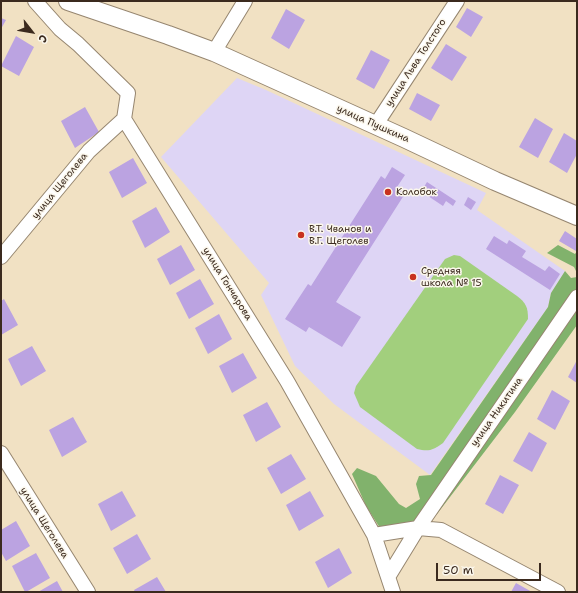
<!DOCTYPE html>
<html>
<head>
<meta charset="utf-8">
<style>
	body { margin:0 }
	#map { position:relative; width:578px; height:593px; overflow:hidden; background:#f1e1c3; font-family:"Shantell Sans",sans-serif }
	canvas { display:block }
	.frame { position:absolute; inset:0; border:2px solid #3b2a1e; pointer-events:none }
	.north { position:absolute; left:12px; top:12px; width:40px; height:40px; -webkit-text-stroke:3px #fbf7ec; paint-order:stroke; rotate:121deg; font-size:11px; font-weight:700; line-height:16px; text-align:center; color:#3b2a1e }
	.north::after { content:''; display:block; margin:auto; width:14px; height:18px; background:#3b2a1e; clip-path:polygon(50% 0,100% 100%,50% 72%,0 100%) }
	.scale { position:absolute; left:436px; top:563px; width:105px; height:18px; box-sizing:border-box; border:2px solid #3b2a1e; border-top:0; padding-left:5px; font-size:12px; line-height:14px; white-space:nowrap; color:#3b2a1e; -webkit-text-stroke:3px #fbf7ec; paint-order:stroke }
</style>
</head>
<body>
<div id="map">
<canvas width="578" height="593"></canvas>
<div class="frame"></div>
<div class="north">С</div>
<div class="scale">50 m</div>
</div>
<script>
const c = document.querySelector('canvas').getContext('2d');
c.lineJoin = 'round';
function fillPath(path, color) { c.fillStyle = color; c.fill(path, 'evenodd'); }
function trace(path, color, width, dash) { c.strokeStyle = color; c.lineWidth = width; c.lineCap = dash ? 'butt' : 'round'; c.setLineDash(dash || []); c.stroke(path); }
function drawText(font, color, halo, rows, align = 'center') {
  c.font = font + ' "Shantell Sans",sans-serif'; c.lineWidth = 3; c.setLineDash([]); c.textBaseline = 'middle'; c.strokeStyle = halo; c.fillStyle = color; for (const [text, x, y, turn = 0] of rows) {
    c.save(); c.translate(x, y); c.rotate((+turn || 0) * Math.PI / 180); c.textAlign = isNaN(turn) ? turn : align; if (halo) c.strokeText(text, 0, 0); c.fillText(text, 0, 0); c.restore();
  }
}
fillPath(new Path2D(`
	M237 78 266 90 486 193 477 210 565 271 551 293 548 307 430 475 334 404 295 366 261 295 269 283 161 157Z`), '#ded5f5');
fillPath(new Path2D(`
	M454 255 460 256 517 296C526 303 528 307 528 319L443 443C433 450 429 452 417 449L360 407 354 393 356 386 445 259Z`), '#a2cf7d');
fillPath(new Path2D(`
	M558 245 575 254 577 251V273L574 267 547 253Z
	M565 271 571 278 577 277V325L515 412 437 514 421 518 408 533 380 528 366 506 352 474 357 468 376 476 399 504 406 508 420 499 416 484 419 476 431 475 548 307 551 293Z`), '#81b26c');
fillPath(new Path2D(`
	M467 8 483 17 471 37 456 27Z
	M286 9 305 20 289 49 271 38Z
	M1 18 6 20 1 29Z
	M16 36 34 47 19 76 1 66Z
	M446 44 467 57 452 81 431 68Z
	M371 50 390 60 374 89 356 79Z
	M417 93 440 105 431 121 409 109Z
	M85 107 99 132 75 148 61 121Z
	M535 118 553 129 538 158 519 147Z
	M564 133 577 141V154L567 173 549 162Z
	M133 158 147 183 122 198 109 172Z
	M392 167 405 175 397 187 406 192 336 302 361 317 342 347 309 327 306 332 285 319 308 284 311 286 381 176 385 179Z
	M427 182 456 201 453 206 446 201 443 206 428 196 431 191 424 187Z
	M468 197 476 202 471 210 464 205Z
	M156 207 170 232 145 248 132 221Z
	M565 231 577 239V249L576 251 559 241Z
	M494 236 507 244 509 240 526 251 522 257 545 271 549 266 560 274 550 290 486 249Z
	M181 245 195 270 170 285 157 259Z
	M200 279 214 304 189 319 176 293Z
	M4 299 18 325 1 335V301Z
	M219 314 232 339 208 354 195 328Z
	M32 346 46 371 21 386 8 359Z
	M243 353 257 378 232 393 219 366Z
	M577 360V383L568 377Z
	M552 390 570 401 555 430 537 419Z
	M267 402 281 427 256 442 243 415Z
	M73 417 87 442 62 457 49 430Z
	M529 432 547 443 532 472 513 461Z
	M291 454 306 479 281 494 267 468Z
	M500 475 519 485 503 514 485 504Z
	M122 491 136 516 111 531 98 504Z
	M310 491 324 516 299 531 286 505Z
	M16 521 30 546 6 561 1 552V530Z
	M137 534 151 559 127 574 113 548Z
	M339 548 352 573 328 588 315 562Z
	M36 553 50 578 26 592H25L12 566Z
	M157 577 166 592H135L134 590Z
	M57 581 63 592H38Z
	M516 583 532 592H511Z`), '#bba3e1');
const minor = new Path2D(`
	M35 1 60 29 78 44 128 93 124 119 287 381 374 535 393 592
	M214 52 245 1
	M375 126 457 1
	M1 257 89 151 124 119
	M1 453 88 592
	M374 535 418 528 441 530 558 592
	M388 577 418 528 577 297`);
const tertiary = new Path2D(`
	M68 1 168 35 214 52 404 138 495 181 577 216`);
trace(minor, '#968670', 16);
trace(tertiary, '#968670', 20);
trace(minor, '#fff', 14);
trace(tertiary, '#fff', 18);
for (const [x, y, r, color] of [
	[388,192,4,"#c8321e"],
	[301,235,4,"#c8321e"],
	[413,277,4,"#c8321e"]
]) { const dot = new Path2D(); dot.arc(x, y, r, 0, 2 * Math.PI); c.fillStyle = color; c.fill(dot); trace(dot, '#fbf7ec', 1.5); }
drawText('10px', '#3b2a1e', '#fbf7ec', [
	["улица Льва Толстого",416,63,-57],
	["улица Пушкина",373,124,24],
	["улица Щеголева",60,186,-51],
	["улица Гончарова",227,284,58],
	["улица Никитина",497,412,-55],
	["улица Щеголева",44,523,58]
]);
drawText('10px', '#3b2a1e', '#fbf7ec', [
	["Колобок",396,192],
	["В.Т. Чванов и",309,229],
	["В.Г. Щеголев",309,241],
	["Средняя",421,271],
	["школа № 15",421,283]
], 'left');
</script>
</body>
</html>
